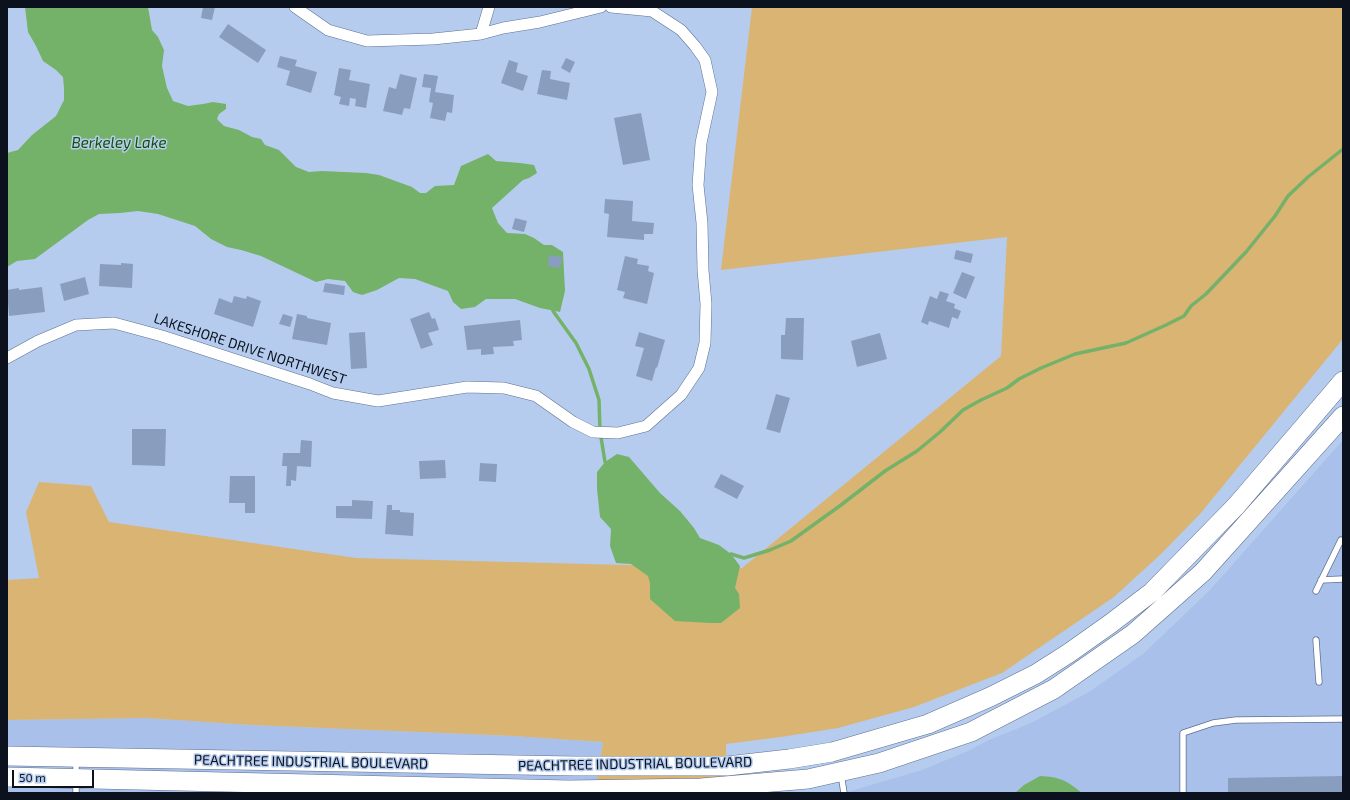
<!DOCTYPE html>
<html>
<head>
<meta charset="utf-8">
<style>
	body { margin:0 }
	#map { position:relative; width:1350px; height:800px; overflow:hidden; background:#b6ccef; font-family:"Exo 2",sans-serif }
	canvas { display:block }
	.frame { position:absolute; inset:0; border:8px solid #0b121e; pointer-events:none }
	.scale { position:absolute; left:12px; top:770px; width:82px; height:18px; box-sizing:border-box; border:2px solid #0b121e; border-top:0; padding-left:5px; font-size:12px; line-height:14px; white-space:nowrap; color:#0b121e; -webkit-text-stroke:3px #b6ccef; paint-order:stroke }
</style>
</head>
<body>
<div id="map">
<canvas width="1350" height="800"></canvas>
<div class="frame"></div>
<div class="scale">50 m</div>
</div>
<script>
const c = document.querySelector('canvas').getContext('2d');
c.lineJoin = 'round';
function fillPath(path, color) { c.fillStyle = color; c.fill(path, 'evenodd'); }
function trace(path, color, width, dash) { c.strokeStyle = color; c.lineWidth = width; c.lineCap = dash ? 'butt' : 'round'; c.setLineDash(dash || []); c.stroke(path); }
function drawText(font, color, halo, rows, align = 'center') {
  c.font = font + ' "Exo 2",sans-serif'; c.lineWidth = 3; c.setLineDash([]); c.textBaseline = 'middle'; c.strokeStyle = halo; c.fillStyle = color; for (const [text, x, y, turn = 0] of rows) {
    c.save(); c.translate(x, y); c.rotate((+turn || 0) * Math.PI / 180); c.textAlign = isNaN(turn) ? turn : align; if (halo) c.strokeText(text, 0, 0); c.fillText(text, 0, 0); c.restore();
  }
}
fillPath(new Path2D(`
	M1343 440V793H844L922 770 968 751 989 740 1031 723 1089 692 1143 654 1210 590Z
	M146 718 252 725 514 736 603 742 595 793H7V720Z`), '#a8c0ea');
fillPath(new Path2D(`
	M752 7H1343V339L1200 514 1161 554 1114 597 1002 673 914 707 838 728 781 737 726 744 727 793H595L603 742 514 736 252 725 146 718 7 720V580L39 578 26 512 39 482 91 486 109 522 356 558 742 568 1001 356 1007 237 721 270Z`), '#dab473');
fillPath(new Path2D(`
	M25 7H148L152 30 158 37 164 50 162 66 167 88 173 101 188 106 203 104 213 102 226 104V109L219 114 217 119 224 126 239 130 252 137 261 139 265 145 279 150 296 167 309 172 322 171 366 173 379 175 412 187 420 193H426L435 186 454 185 461 166 488 154 496 161 520 163 534 165 537 173 529 178 523 180 492 208 498 223 507 233 525 234 534 238 544 245H552L563 252 565 291 560 312 540 308 515 299H486L475 307 461 309 453 302 448 291 415 279 399 278 377 290 362 295 353 292 345 281 328 279 316 282 261 256 241 250 227 247 211 239 195 226 158 214 138 211 120 213 99 214 88 220 35 259 17 261 7 267V153L18 150 32 135 56 116 64 100V88L63 77 56 70 43 61 36 46 28 32Z
	M617 454 629 457 660 493 680 511 694 528 700 538 719 545 731 554 740 566 735 588 739 594 740 608 721 623H710L675 621 650 599V583L648 576 631 564 616 563 610 546 611 529 600 517 597 489V472L605 462Z
	M1040 776C1060 777 1066 780 1082 793H1015L1024 785Z`), '#74b269');
trace(new Path2D(`
	M553 311 576 343 589 369 599 400 600 431 605 462
	M731 554 744 558 770 550 791 541 841 505 885 471 917 451 940 432 963 410 981 400 1007 388 1019 379 1041 368 1075 354 1126 343 1166 325 1184 316 1191 306 1206 294 1246 252 1275 216 1288 196 1308 177 1343 149`), '#74b269', 3.5);
fillPath(new Path2D(`
	M203 7H215L212 20 201 18Z
	M228 24 266 50 258 63 219 37Z
	M280 56 297 60 295 66 317 72 311 93 286 85 290 71 277 67Z
	M566 58 575 62 570 73 561 68Z
	M509 60 518 63 516 72 528 76 523 91 501 83Z
	M339 68 351 70 349 80 370 84 366 108 355 106 356 99 350 98 349 106 339 104 341 97 334 95Z
	M542 70 551 71 550 79 570 83 567 100 537 94Z
	M400 74 417 78 410 109 404 108 402 115 383 111 389 87 396 89Z
	M424 74 438 76 435 92 454 95 452 113 447 112 445 121 430 118 433 103 429 102 431 88 422 87Z
	M641 113 650 160 623 165 614 118Z
	M605 199 633 201 632 221 654 223 653 234H644V240L607 237 609 214 604 213Z
	M515 218 527 221 524 232 512 229Z
	M956 250 973 254 971 263 954 259Z
	M549 255 562 257 560 268 548 266Z
	M625 256 638 259 637 264 649 266 648 271 654 273 647 304 623 298 625 292 617 290Z
	M121 263 133 264 132 288 99 286 100 264 121 265Z
	M962 272 975 277 966 299 953 293Z
	M85 277 89 294 64 301 60 284Z
	M325 283 345 286 344 295 323 292Z
	M42 287 45 312 9 316 7 290 19 288V290Z
	M940 291 949 294 946 301 955 304 954 308 961 311 958 319 952 317 949 328 929 321 928 325 921 322 930 296 937 299Z
	M234 296 246 299 247 296 261 301 253 327 214 314 219 298 232 303Z
	M429 312 432 319 435 318 439 330 428 333 433 345 421 349 410 319Z
	M283 314 293 317 290 327 279 324Z
	M297 314 307 316V318L331 323 327 345 292 339Z
	M786 318H804L803 360 781 359V335H785Z
	M520 320 522 340 513 341 514 346 493 347 494 354 481 355V349L467 350 464 326Z
	M365 332 367 368 351 369 349 333Z
	M639 332 665 340 657 368 656 367 652 381 636 376 644 348 635 346Z
	M880 333 887 359 857 367 851 341Z
	M776 394 790 398 780 433 766 429Z
	M132 429H166L165 466 132 465Z
	M301 440 312 441 311 467 297 466 296 481 291 480V486H286L287 466H282L283 453H300Z
	M445 460 446 478 420 479 419 461Z
	M480 463 497 464 496 482 479 481Z
	M721 474 744 486 737 499 714 487Z
	M230 476H255V513H245V503H229Z
	M352 500 373 501 372 519 336 518V506H352Z
	M387 505H392V510H400V512L414 513 413 536 385 534Z
	M1343 776V793H1228V778Z`), '#899dbf');
const service = new Path2D(`
	M1321 580 1343 579
	M1316 591 1341 540
	M1316 640 1319 682
	M841 774 844 793
	M76 793V759
	M1183 793V733L1213 723 1236 720 1343 719`);
const minor = new Path2D(`
	M295 7 328 30 367 41 433 39 481 34 503 28 540 22 601 7
	M481 34 489 7
	M7 358 38 341 76 325 114 323 162 336 310 384 333 393 378 401 467 387 504 388 536 396 573 422 593 432 618 433 646 426 681 395 699 368 705 343 706 304 703 270 702 223 698 185 701 143 712 92 705 60 695 46 681 30 652 11 611 7`);
const trunk = new Path2D(`
	M7 756 575 766H727L789 759 832 752 928 724 990 697 1036 674 1069 653 1110 624 1152 592 1236 506 1343 381
	M7 777 569 790 701 788 808 779 879 763 971 732 1054 689 1133 634 1203 572 1343 416`);
trace(service, '#5d7090', 7);
trace(minor, '#5d7090', 12);
trace(trunk, '#5d7090', 20);
trace(service, '#fff', 5.5);
trace(minor, '#fff', 11);
trace(trunk, '#fff', 19);
drawText('14px', '#0b121e', '#b6ccef', [
	["LAKESHORE DRIVE NORTHWEST",250,349,18],
	["PEACHTREE INDUSTRIAL BOULEVARD",311,762,1],
	["PEACHTREE INDUSTRIAL BOULEVARD",635,764,-1]
]);
drawText('italic 15px', '#125103', '#b6ccef', [
	["Berkeley Lake",119,143]
]);
</script>
</body>
</html>
